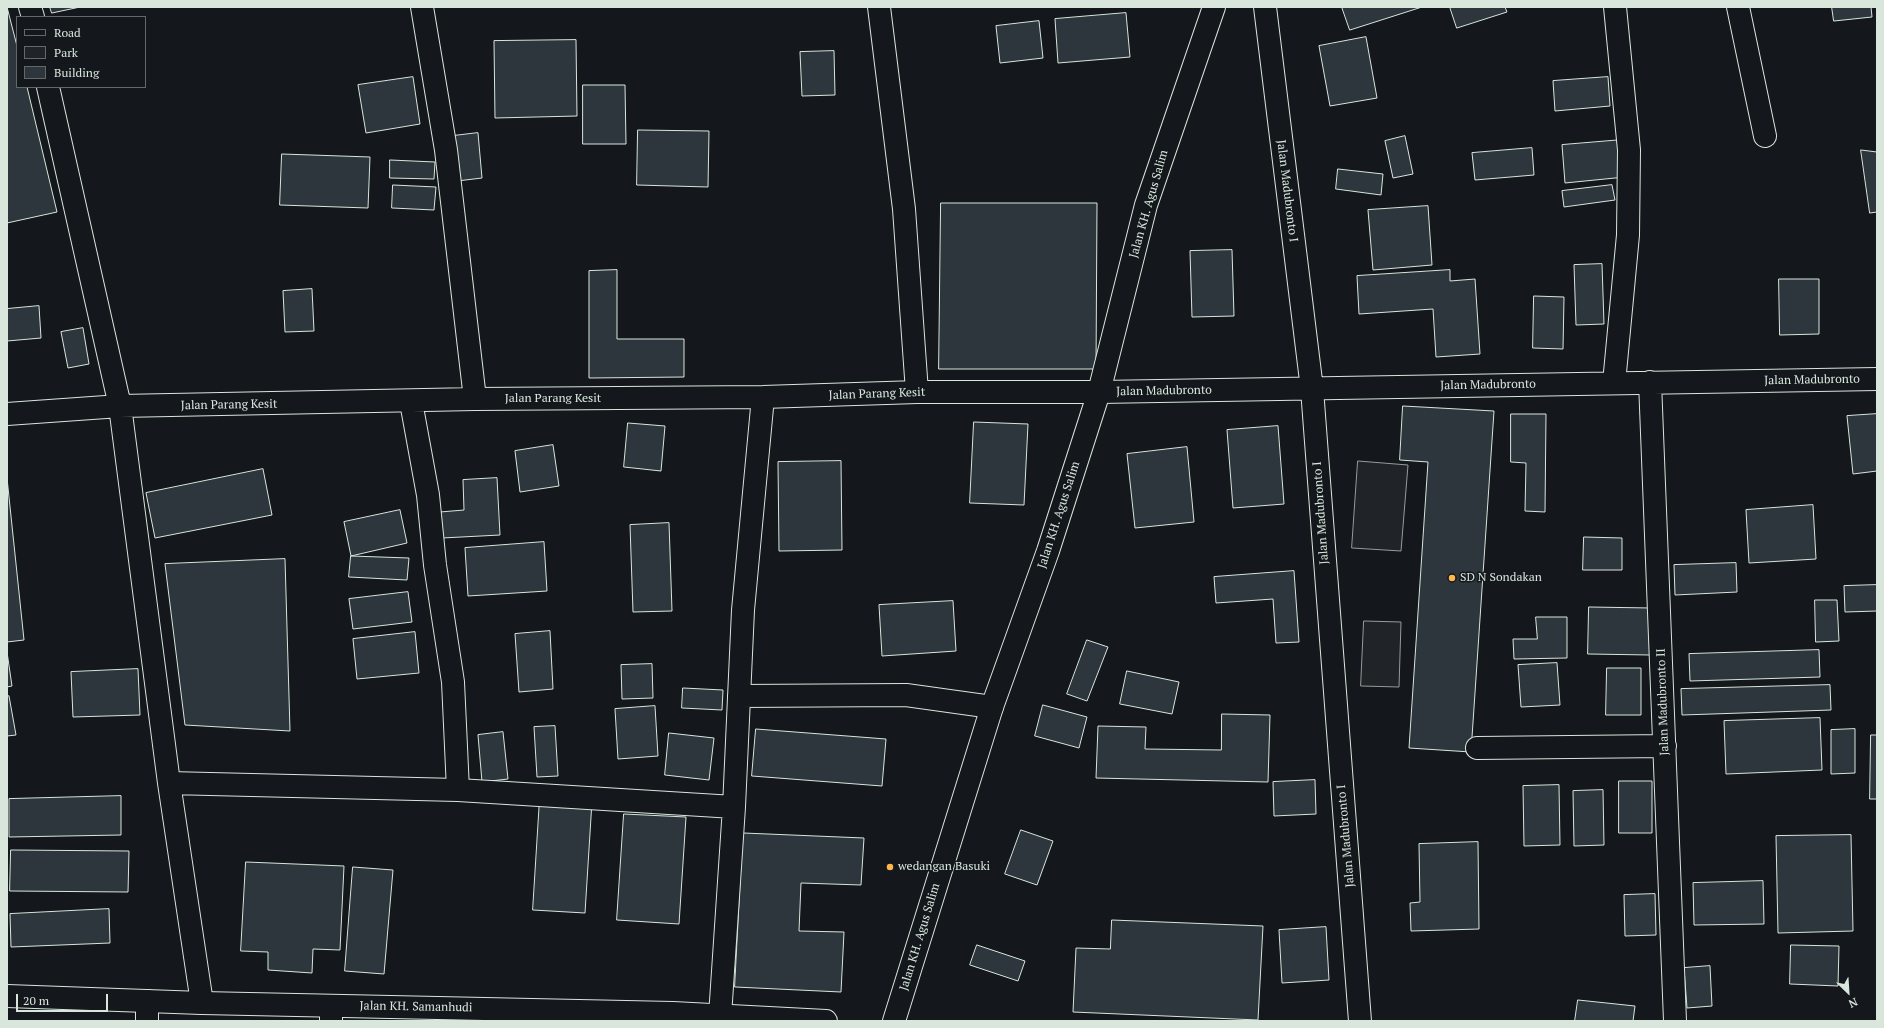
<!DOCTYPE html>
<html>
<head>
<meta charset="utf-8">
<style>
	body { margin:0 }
	#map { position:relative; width:1884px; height:1028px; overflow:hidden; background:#14181c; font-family:"PT Serif",serif }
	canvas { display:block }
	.frame { position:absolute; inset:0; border:8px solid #d8e6dc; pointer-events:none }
	.legend { position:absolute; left:16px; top:16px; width:130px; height:72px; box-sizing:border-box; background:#14181c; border:1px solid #626a69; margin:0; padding:5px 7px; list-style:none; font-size:12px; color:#d8e6dc }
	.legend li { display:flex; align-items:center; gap:8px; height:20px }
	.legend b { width:20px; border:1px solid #626a69 }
	.north { position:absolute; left:1828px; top:972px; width:40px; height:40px; -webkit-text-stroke:3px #14181c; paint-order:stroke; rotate:155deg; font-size:11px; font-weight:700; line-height:16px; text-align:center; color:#d8e6dc }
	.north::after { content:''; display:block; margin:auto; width:14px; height:18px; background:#d8e6dc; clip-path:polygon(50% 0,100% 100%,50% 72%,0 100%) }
	.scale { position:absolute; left:16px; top:994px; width:92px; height:18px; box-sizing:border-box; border:2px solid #d8e6dc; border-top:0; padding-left:5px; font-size:12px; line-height:14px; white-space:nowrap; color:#d8e6dc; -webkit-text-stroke:3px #14181c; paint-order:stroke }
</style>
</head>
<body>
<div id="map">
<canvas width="1884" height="1028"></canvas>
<div class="frame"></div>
<ul class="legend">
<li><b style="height:5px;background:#14181c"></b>Road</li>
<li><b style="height:11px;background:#202428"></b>Park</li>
<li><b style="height:11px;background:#2c363c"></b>Building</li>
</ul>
<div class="north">N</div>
<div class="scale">20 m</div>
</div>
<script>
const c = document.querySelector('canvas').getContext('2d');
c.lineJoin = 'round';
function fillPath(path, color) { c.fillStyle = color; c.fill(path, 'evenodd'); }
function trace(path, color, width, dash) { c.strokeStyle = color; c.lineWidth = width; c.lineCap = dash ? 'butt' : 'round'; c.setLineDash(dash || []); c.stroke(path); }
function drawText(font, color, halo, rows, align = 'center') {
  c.font = font + ' "PT Serif",serif'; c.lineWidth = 3; c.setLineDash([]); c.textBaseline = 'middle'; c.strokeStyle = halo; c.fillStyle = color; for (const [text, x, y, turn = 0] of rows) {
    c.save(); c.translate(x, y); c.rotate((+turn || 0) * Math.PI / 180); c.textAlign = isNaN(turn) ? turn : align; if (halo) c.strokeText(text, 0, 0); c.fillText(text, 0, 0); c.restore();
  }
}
const green = new Path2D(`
	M1358 461 1408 465 1401 551 1352 548Z
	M1364 621 1401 622 1399 687 1361 686Z`);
fillPath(green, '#202428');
trace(green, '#939e99', 1);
const building = new Path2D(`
	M7 7 17 46V87H27L57 212 7 223Z
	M50 7H80L52 13Z
	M1342 7H1422L1350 30Z
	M1450 7H1505L1507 12 1457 28Z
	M1832 7H1871L1872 17 1834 21Z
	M1126 13 1130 57 1058 63 1055 19Z
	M1039 21 1043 58 1000 63 996 26Z
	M1366 37 1377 98 1330 106 1319 46Z
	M576 40 577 116 495 118 494 41Z
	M834 51 835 95 802 96 800 52Z
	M413 77 420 124 366 133 358 85Z
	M1608 77 1610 106 1555 111 1553 81Z
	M583 85H625L626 144H583Z
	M638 130 709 131 708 187 637 185Z
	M478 133 482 178 457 181 453 136Z
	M1405 136 1413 174 1393 178 1385 141Z
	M1622 140 1625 177 1565 183 1562 145Z
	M1532 148 1534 175 1475 180 1472 153Z
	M1861 150 1877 152V212L1870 213Z
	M282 154 370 157 368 208 280 205Z
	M390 160 435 162 434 179 390 178Z
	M1338 169 1383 174 1381 195 1336 189Z
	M393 185 436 187 434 210 392 208Z
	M1612 185 1615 200 1564 207 1562 191Z
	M941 203H1097L1096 369H939Z
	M1428 206 1432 265 1373 270 1368 210Z
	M1232 250 1234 316 1192 317 1190 251Z
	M1602 264 1604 324 1576 325 1574 265Z
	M617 270V339H684V377L589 378V271Z
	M1450 270V281L1475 279 1480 354 1436 357 1433 309 1359 314 1357 276Z
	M1779 279H1819V334L1780 335Z
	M312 289 314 331 285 332 283 291Z
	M1534 296 1564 297 1563 349 1533 348Z
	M39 306 41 338 7 341V309Z
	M83 328 89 364 68 368 61 332Z
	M1403 406 1494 411 1471 752 1409 748 1428 462 1400 460Z
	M1511 414H1546L1545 512 1525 511 1526 463 1511 462Z
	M1877 414V471L1853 474 1847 416Z
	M974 422 1028 424 1024 505 970 503Z
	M628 423 665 426 661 471 624 467Z
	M1278 426 1284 504 1233 508 1227 430Z
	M553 445 559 486 520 492 515 451Z
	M1187 447 1194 522 1135 528 1127 454Z
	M841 461 842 550 779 551 778 462Z
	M263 469 272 515 155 538 146 493Z
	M7 478 24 640 7 642Z
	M497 478 500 535 442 538 440 512 464 510 463 480Z
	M1813 505 1816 559 1749 563 1746 510Z
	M400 510 407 543 351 556 344 522Z
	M669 523 672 611 633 612 630 525Z
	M1584 537 1622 538V570H1583Z
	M544 542 547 591 468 596 465 548Z
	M351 556 409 558 407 580 349 577Z
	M285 559 290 731 185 725 165 564Z
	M1736 563 1737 592 1675 595 1674 565Z
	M1294 571 1299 642 1276 643 1273 599 1216 603 1214 577Z
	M1877 585V611L1845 612 1844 586Z
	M408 592 412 622 353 629 349 599Z
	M1815 600H1837L1839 641 1816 642Z
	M953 601 956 651 882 656 879 605Z
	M1589 607 1651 608 1650 655 1588 654Z
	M1536 617H1567V658L1514 659 1513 639H1537Z
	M550 631 553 689 519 692 515 634Z
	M415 632 419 673 357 679 353 639Z
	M1087 640 1108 647 1087 701 1067 694Z
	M1819 650 1820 677 1690 681 1689 654Z
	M7 652 12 686 7 687Z
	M1557 663 1560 705 1521 707 1518 665Z
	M652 664 653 698 622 699 621 665Z
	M1607 668H1641V715H1606Z
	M138 669 140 715 73 717 71 672Z
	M1127 671 1179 682 1172 714 1120 704Z
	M1830 685 1831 710 1682 715 1681 689Z
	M683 688 723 690 722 710 682 708Z
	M9 696 16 735 7 736V697Z
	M1043 705 1087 717 1079 748 1035 736Z
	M655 706 658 756 618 759 615 709Z
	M1222 714 1270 715 1268 782 1096 778 1098 726 1146 727 1145 749 1221 750Z
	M1820 718 1822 770 1726 774 1724 721Z
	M555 726 558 776 537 777 534 727Z
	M756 729 886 739 882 786 752 776Z
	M1855 729V773L1831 774V730Z
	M503 732 508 779 482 782 478 735Z
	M669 733 714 738 709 780 665 775Z
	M1871 735H1877V799H1870Z
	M1315 780 1316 814 1274 816 1273 782Z
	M1619 781H1652V833H1619Z
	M1559 785 1560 845 1524 846 1523 786Z
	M1603 790 1604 845 1574 846 1573 791Z
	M121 796V835L9 837V799Z
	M540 798 592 801 585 913 533 910Z
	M624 814 686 817 679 924 617 920Z
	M1021 830 1053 841 1037 885 1005 874Z
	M743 833 864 838 861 885 801 883 799 931 844 932 841 992 735 987Z
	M1851 835 1853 931 1778 933 1776 836Z
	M1478 842 1479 929 1411 931 1410 903 1420 902 1419 844Z
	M11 850 129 851 128 892 10 891Z
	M246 862 344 866 340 950 313 949 312 973 268 970V952L241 951Z
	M353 867 393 870 384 974 345 971Z
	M1763 881 1764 924 1694 925 1693 883Z
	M1655 894 1656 935 1625 936 1624 895Z
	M109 909 110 943 11 947 10 914Z
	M1112 920 1263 926 1258 1020 1073 1012 1076 948 1110 949Z
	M1326 927 1329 980 1282 983 1279 930Z
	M977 945 1025 961 1018 981 970 965Z
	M1791 945 1839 946 1838 986 1790 984Z
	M1710 966 1712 1006 1687 1008 1684 968Z
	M1578 1000 1635 1006 1633 1021H1575Z`);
fillPath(building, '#2c363c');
trace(building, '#d8e6dc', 1);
const minor = new Path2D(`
	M30 7 33 17
	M422 7 446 150 475 399
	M879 7 904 209 917 392
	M1265 7 1312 389 1360 1021
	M1738 7 1765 136
	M48 87 120 406 169 783 202 1003
	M1650 382 1675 1021
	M1614 383 1628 235 1629 150 1615 7
	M411 402 428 495 435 565 453 682 458 790
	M7 414 120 406 475 399 763 397 917 392H1099L1877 379
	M739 696 906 695 992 707
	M1477 748 1665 746
	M169 783 458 790 734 807
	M147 1001V1021
	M331 1006V1021
	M720 1016 734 807 743 610 763 397`);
const secondary = new Path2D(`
	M7 996 202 1003 673 1013 826 1021
	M894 1021 992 707 1048 551 1099 392 1146 205 1214 7`);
trace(minor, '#d8e6dc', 24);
trace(secondary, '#d8e6dc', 24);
trace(minor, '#14181c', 22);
trace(secondary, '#14181c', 22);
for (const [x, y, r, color] of [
	[1452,578,4,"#ffb74d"],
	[890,867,4,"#ffb74d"]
]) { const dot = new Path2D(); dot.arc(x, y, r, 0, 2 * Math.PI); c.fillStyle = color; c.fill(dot); trace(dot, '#14181c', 1.5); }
drawText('12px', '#d8e6dc', '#14181c', [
	["Jalan Madubronto I",1287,191,83],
	["Jalan KH. Agus Salim",1149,204,-74],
	["Jalan Madubronto",1812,380,-1],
	["Jalan Madubronto",1488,385,-1],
	["Jalan Madubronto",1164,391,-1],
	["Jalan Parang Kesit",877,394,-2],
	["Jalan Parang Kesit",553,399],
	["Jalan Parang Kesit",229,405,-1],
	["Jalan Madubronto I",1321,513,-94],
	["Jalan KH. Agus Salim",1059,515,-72],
	["Jalan Madubronto II",1663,702,-92],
	["Jalan Madubronto I",1346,836,-95],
	["Jalan KH. Agus Salim",920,937,-73],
	["Jalan KH. Samanhudi",416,1007,1]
]);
drawText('12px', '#d8e6dc', '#14181c', [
	["SD N Sondakan",1460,578],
	["wedangan Basuki",898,867]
], 'left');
</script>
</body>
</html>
